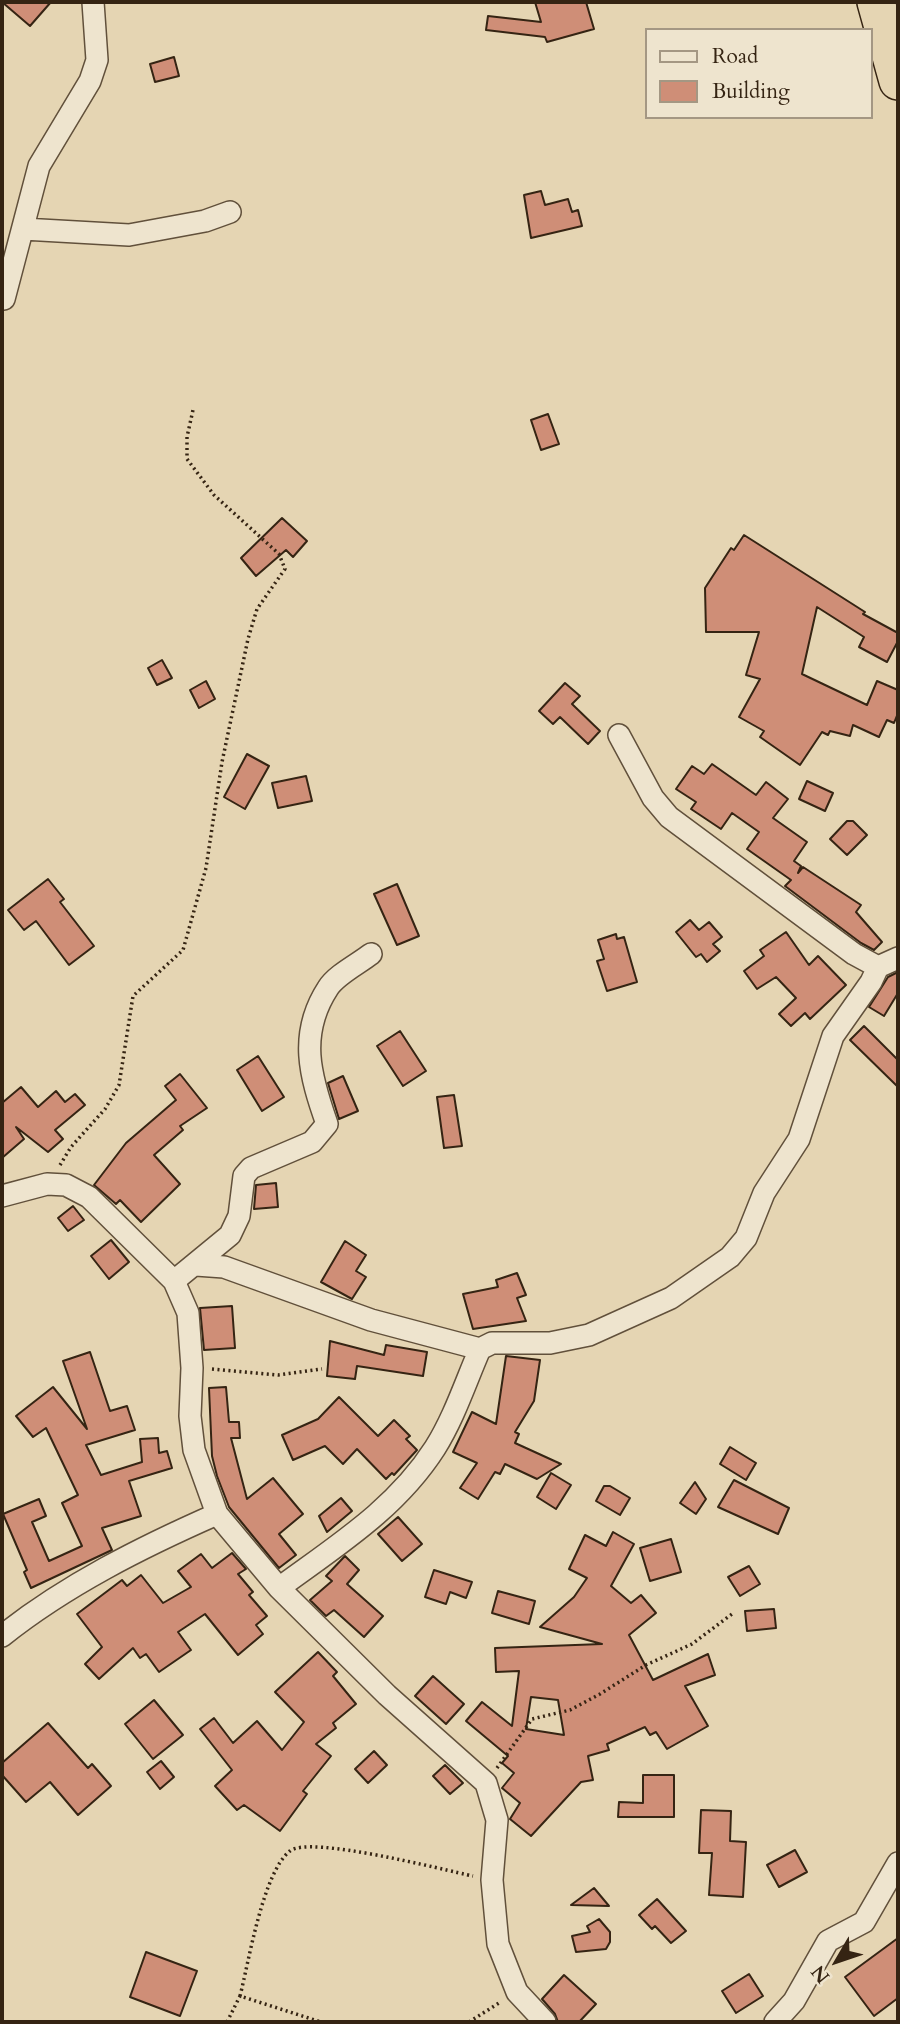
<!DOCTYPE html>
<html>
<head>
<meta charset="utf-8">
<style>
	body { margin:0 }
	#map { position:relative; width:900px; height:2024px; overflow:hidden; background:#e5d5b3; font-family:Cardo,serif }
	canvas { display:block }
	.frame { position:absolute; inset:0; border:4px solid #352413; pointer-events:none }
	.legend { position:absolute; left:645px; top:28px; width:228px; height:91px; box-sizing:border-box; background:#eee4ce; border:2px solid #a49783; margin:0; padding:9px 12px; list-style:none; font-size:21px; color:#352413 }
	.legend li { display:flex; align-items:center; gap:14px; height:35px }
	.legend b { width:35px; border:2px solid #a49783 }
	.north { position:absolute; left:802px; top:1926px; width:70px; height:70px; -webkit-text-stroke:5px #eee4ce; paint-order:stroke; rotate:231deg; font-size:19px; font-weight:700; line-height:28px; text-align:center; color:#352413 }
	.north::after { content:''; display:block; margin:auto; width:24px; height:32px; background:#352413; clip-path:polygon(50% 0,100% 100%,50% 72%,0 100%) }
</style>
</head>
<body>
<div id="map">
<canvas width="900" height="2024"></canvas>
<div class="frame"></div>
<ul class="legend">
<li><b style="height:9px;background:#eee4ce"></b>Road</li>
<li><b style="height:19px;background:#cf8e77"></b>Building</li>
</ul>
<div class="north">N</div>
</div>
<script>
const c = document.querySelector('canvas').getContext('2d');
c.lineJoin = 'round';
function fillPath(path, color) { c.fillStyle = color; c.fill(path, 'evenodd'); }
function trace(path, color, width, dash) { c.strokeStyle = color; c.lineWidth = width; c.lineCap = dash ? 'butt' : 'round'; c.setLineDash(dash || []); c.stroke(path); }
const building = new Path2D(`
	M2 2H51L30 26Z
	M535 2H586L594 29 547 42 545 37 486 30 488 16 541 22Z
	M174 57 179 76 155 82 150 64Z
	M541 191 545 205 568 199 572 212 578 210 582 226 531 238 524 195Z
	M548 414 559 444 541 450 531 420Z
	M282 518 307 541 293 557 286 550 256 576 241 558Z
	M744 535 865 612 863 614 898 633V641L887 662 859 647 864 637 817 607 802 674 867 705 877 681 898 690V713L894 723 887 720 879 737 853 725 850 736 830 731 828 735 822 732 800 765 760 737 764 731 739 717 760 679 746 675 759 632H706L705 588 731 548 734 550Z
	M162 660 172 678 157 685 148 668Z
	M206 681 215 699 199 708 190 690Z
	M565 683 580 696 572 704 600 731 588 744 560 717 553 724 539 711Z
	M247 754 269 766 245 809 224 797Z
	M712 764 756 795 766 782 788 799 773 818 807 842 794 861 801 866 798 873 803 867 861 905 856 912 882 942 874 950 861 943 785 886 791 880 747 849 759 832 732 813 721 829 691 809 696 802 676 789 692 766 704 774Z
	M306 776 312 801 278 808 272 783Z
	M807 781 833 793 825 811 799 799Z
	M847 821H853L867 835 847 855 830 839Z
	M48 879 64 899 60 902 94 946 69 965 36 921 24 930 8 910Z
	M397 884 419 936 397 945 374 894Z
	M690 920 699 930 709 922 722 937 713 944 720 951 707 962 701 954 696 957 676 932Z
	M786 932 809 965 818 956 846 985 810 1019 805 1013 791 1026 779 1014 796 998 776 977 757 989 744 971 764 956 760 950Z
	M616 934 617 939 624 937 637 982 607 991 597 961 604 959 598 940Z
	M898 972V993L884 1016 869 1007 888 977Z
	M864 1026 898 1060V1087L850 1040Z
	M400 1031 426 1071 403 1086 377 1046Z
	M258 1056 284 1097 262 1111 237 1070Z
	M180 1074 207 1108 180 1126 183 1130 154 1155 180 1184 141 1222 120 1200 116 1204 94 1185 126 1143 176 1100 165 1086Z
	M343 1076 358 1111 339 1119 328 1083Z
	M21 1087 38 1107 56 1091 65 1102 75 1094 85 1105 55 1130 63 1139 48 1152 16 1127 24 1139 2 1158V1103Z
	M454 1095 462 1146 444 1148 437 1097Z
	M276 1183 278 1207 254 1209 256 1185Z
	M73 1206 84 1220 68 1231 58 1218Z
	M111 1240 129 1262 109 1279 91 1256Z
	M345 1241 366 1255 356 1271 366 1277 352 1299 321 1282Z
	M517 1273 526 1295 517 1298 526 1321 473 1329 463 1294 498 1287 496 1280Z
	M232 1306 235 1348 204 1350 200 1308Z
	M330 1341 384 1355 386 1345 427 1352 423 1376 357 1366 355 1379 327 1376Z
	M90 1352 110 1411 127 1406 135 1430 86 1445 101 1475 142 1462 140 1439 158 1438 159 1453 167 1451 172 1468 129 1481 141 1516 102 1528 112 1550 31 1588 24 1572 27 1570 3 1514 39 1499 46 1516 32 1522 49 1561 82 1546 62 1503 78 1495 46 1428 33 1437 16 1416 53 1387 87 1429 63 1361Z
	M506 1356 540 1360 534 1401 515 1432 519 1434 515 1443 561 1464 537 1479 505 1464 500 1474 495 1472 478 1499 460 1488 477 1463 453 1452 472 1412 496 1424Z
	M226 1387 229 1422H239L240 1438H231L247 1499 273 1478 303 1514 279 1534 296 1555 279 1568 229 1507 217 1476 212 1456 209 1388Z
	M339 1397 378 1436 394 1420 410 1436 406 1439 417 1450 394 1475 392 1473 386 1479 357 1449 343 1464 325 1446 293 1460 282 1435 318 1419Z
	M730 1447 756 1463 746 1480 720 1464Z
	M551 1473 571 1485 556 1509 537 1497Z
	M734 1480 789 1508 778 1534 718 1507Z
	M695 1482 706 1499 696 1514 680 1503Z
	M604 1486H610L630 1498 620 1515 596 1501Z
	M341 1498 352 1511 327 1532 319 1516Z
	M398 1517 422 1544 402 1561 378 1534Z
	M613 1532 634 1544 611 1586 631 1603 641 1595 656 1613 629 1635 653 1680 708 1654 715 1675 685 1686 708 1726 667 1749 656 1732 650 1735 645 1727 607 1744 609 1750 588 1756 593 1780 581 1782 531 1836 510 1819 520 1803 502 1788 514 1773 502 1763 508 1756 466 1721 482 1702 512 1726 519 1671 496 1672 495 1648 602 1644 540 1627 574 1597 587 1578 569 1569 585 1535 606 1546ZM531 1697 558 1700 564 1735 526 1729Z
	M671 1539 681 1572 650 1581 640 1548Z
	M232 1553 246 1569 238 1574 253 1592 249 1595 267 1616 256 1625 263 1634 238 1655 205 1614 178 1632 191 1650 159 1672 146 1654 140 1658 133 1648 99 1679 85 1664 102 1647 77 1614 122 1580 127 1586 141 1575 163 1603 191 1587 178 1571 201 1554 212 1568Z
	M345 1556 359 1570 347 1584 383 1616 364 1637 334 1610 326 1616 310 1600 332 1581 326 1576Z
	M749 1566 760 1584 740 1596 728 1577Z
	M434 1570 472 1582 466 1598 450 1592 446 1604 425 1597Z
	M498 1591 535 1601 529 1624 492 1613Z
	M774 1609 776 1628 747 1631 745 1611Z
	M318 1652 337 1672 333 1676 356 1704 333 1723 336 1728 316 1744 331 1756 303 1791 307 1794 280 1831 244 1805 237 1810 215 1786 232 1770 200 1729 214 1718 233 1743 257 1721 282 1750 304 1722 275 1692Z
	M433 1676 464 1704 446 1724 415 1696Z
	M154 1700 183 1735 153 1759 125 1724Z
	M48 1723 88 1768 92 1764 111 1786 78 1815 50 1782 26 1802 2 1775V1763Z
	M374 1751 387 1765 368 1783 355 1769Z
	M161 1761 174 1777 160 1789 147 1772Z
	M445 1765 463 1783 450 1794 433 1776Z
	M643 1775H674V1817H618L619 1802 643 1803Z
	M701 1810 731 1811 730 1841 746 1842 743 1897 709 1895 712 1853H699Z
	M795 1850 807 1872 779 1887 767 1865Z
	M594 1888 609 1906 571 1905Z
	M657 1899 686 1931 671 1943 655 1926 652 1929 639 1915Z
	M599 1919 610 1932V1942L606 1949 576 1952 572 1936 590 1932 587 1926Z
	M898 1938V1998L874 2016 845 1977Z
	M146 1952 197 1971 180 2016 130 1997Z
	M749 1974 763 1996 736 2013 722 1991Z
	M564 1975 596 2004 579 2022H558L555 2014 542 1999Z`);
fillPath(building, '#cf8e77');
trace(building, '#352413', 2);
const street = new Path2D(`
	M23 229 129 235 205 221 230 212
	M4 299 39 166 90 81 97 60 93 2
	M619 735 653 798 669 817 854 954 878 967
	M2 1196 47 1184 66 1185 89 1197 174 1281 188 1313 192 1368 190 1416 194 1450 217 1514 279 1588 387 1695 486 1783 497 1820 492 1880 498 1944 517 1992 545 2022
	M196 1265 224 1267 371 1320 480 1349
	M174 1281 230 1235 239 1216 244 1176 251 1168 312 1142 327 1124C310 1076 298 1034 328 988 336 975 358 964 371 954
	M279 1588C336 1546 396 1509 435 1448 454 1418 466 1381 480 1349L492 1343H550L589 1335 671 1298 730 1257 746 1238 764 1193 799 1139 833 1036 871 982 878 967 898 958
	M2 1636C66 1585 142 1547 217 1514
	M775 2022 794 2001 828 1941 864 1922 898 1863`);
const highway = new Path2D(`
	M876 2 898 81`);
trace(street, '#61503b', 24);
trace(highway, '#352413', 40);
trace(new Path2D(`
	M60 1165 71 1147 105 1109 119 1085 133 996 183 950 206 868 222 762 248 639 257 609 285 569 279 554 214 495 187 459V437L193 410
	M212 1369 278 1375 322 1369
	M497 1768 532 1719 570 1710 600 1694 646 1665 692 1644 732 1614
	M240 1996C249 1961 263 1872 290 1851 309 1835 444 1870 473 1876
	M227 2022 240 1996 321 2022
	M469 2022 499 2003`), '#352413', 3.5, [2, 3.5]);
trace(street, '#eee4ce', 21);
trace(highway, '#e5d5b3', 37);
</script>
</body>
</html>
